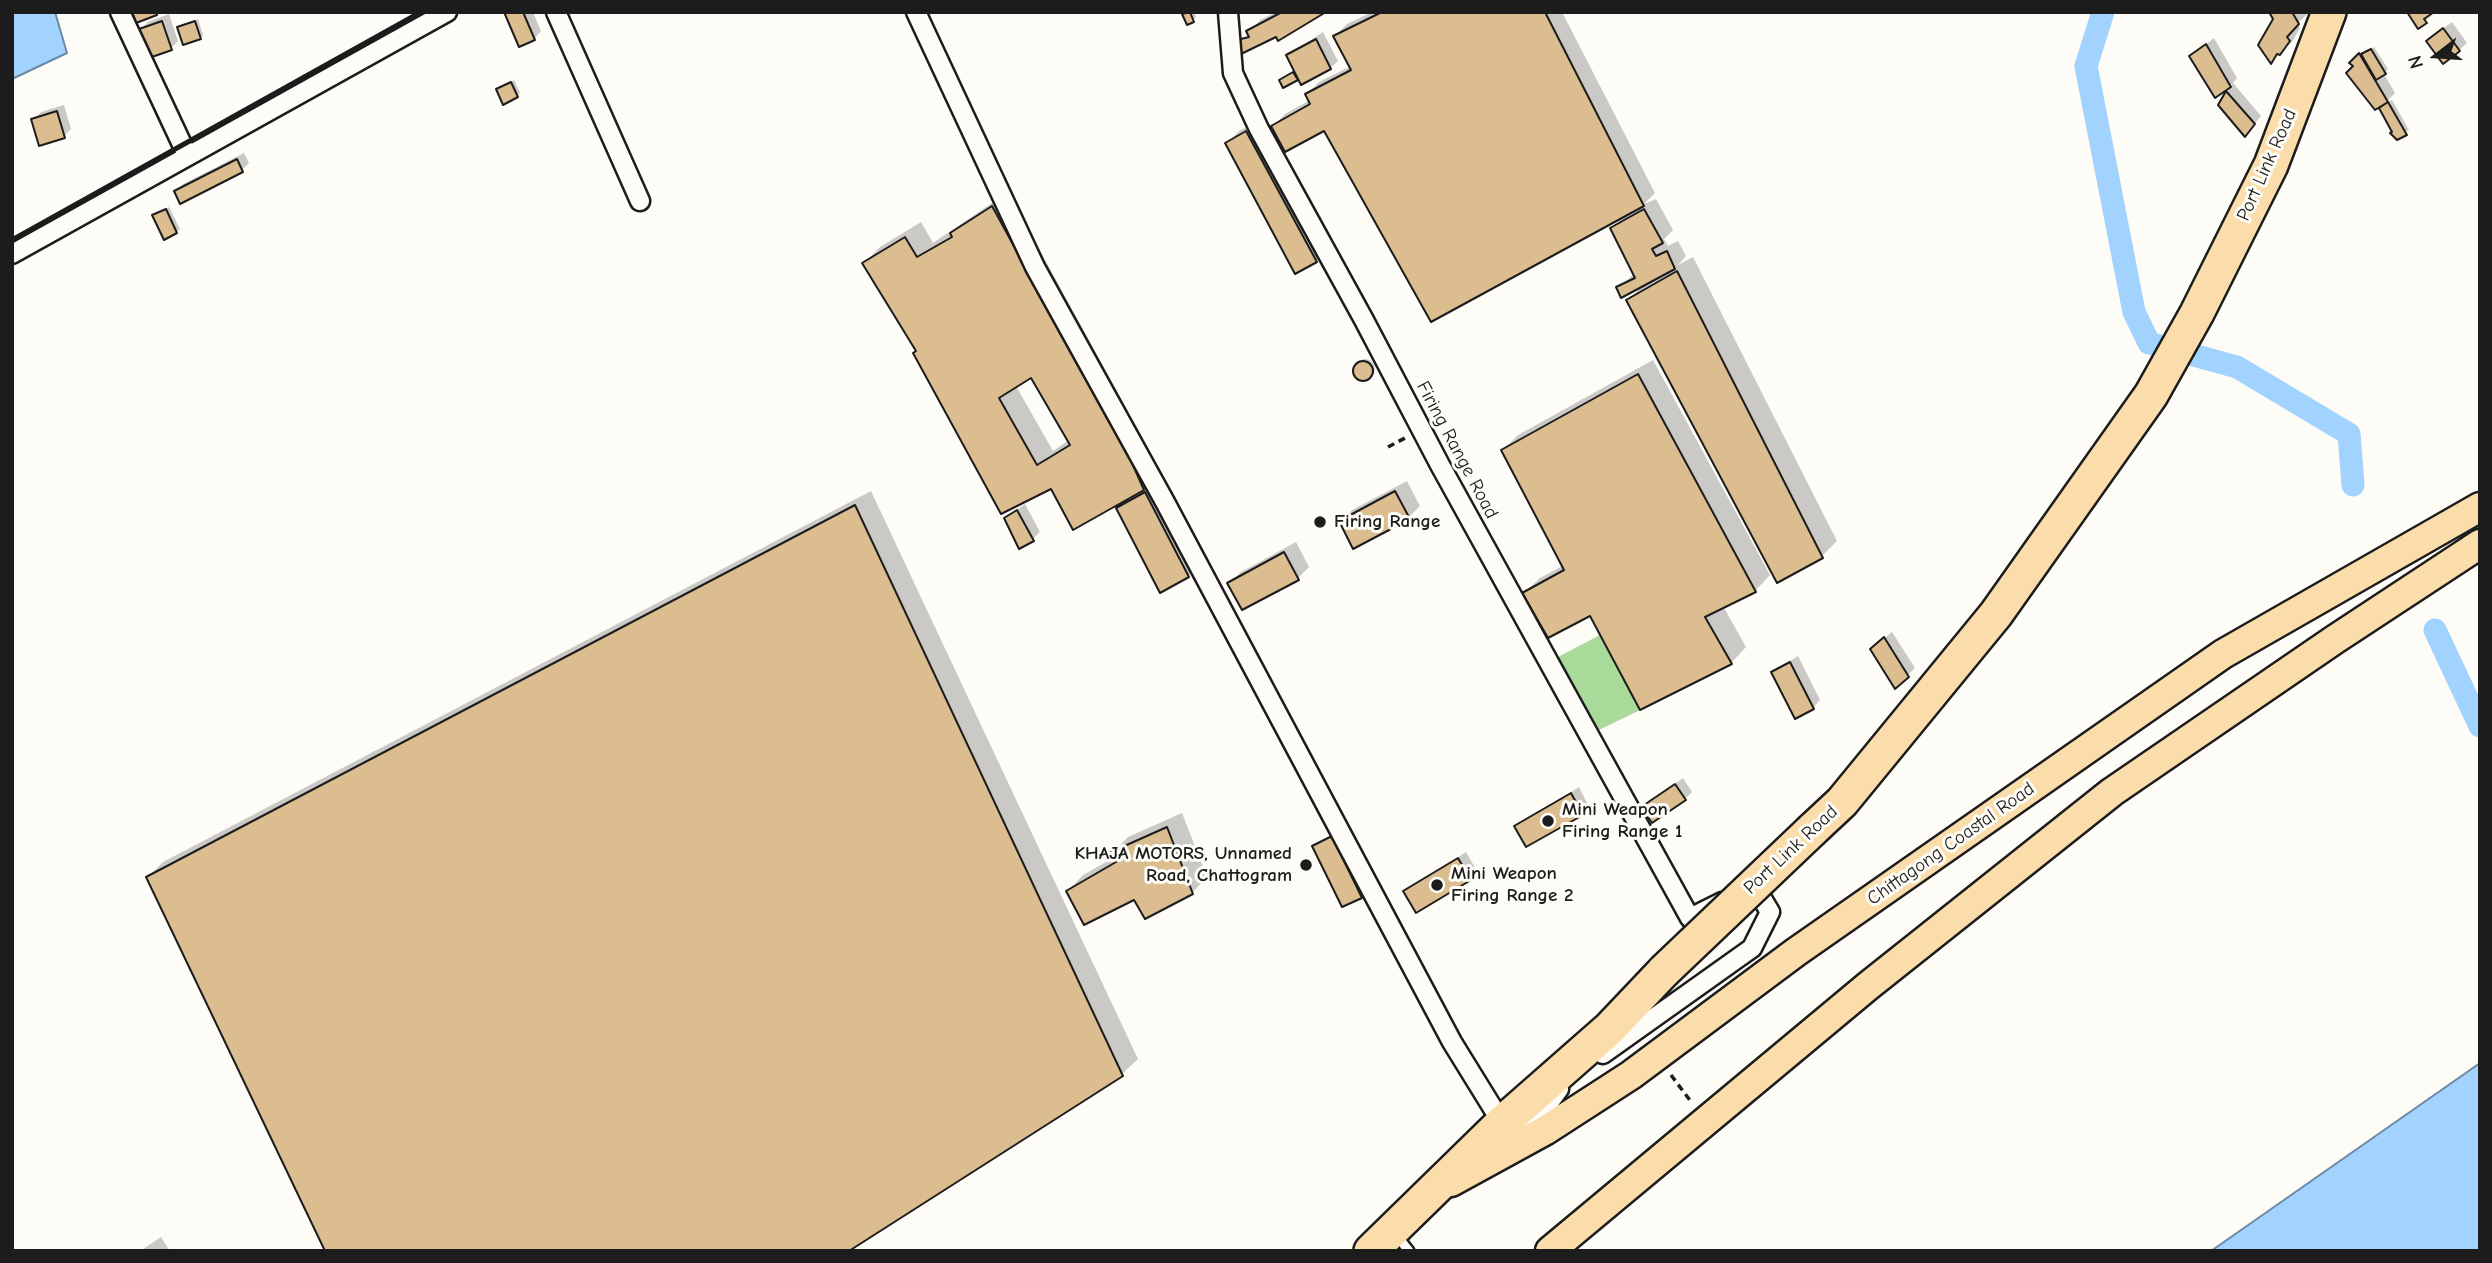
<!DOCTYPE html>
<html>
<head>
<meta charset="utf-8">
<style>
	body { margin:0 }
	#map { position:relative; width:2492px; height:1263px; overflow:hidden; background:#fdfcf7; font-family:"Comic Neue",sans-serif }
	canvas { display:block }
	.frame { position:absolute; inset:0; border:14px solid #1c1c1c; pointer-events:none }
	.north { position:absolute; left:2401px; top:21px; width:70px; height:70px; -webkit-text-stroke:5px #fdfcf7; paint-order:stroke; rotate:253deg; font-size:19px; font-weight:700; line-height:28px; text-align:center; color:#1c1c1c }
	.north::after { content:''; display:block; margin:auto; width:24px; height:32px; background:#1c1c1c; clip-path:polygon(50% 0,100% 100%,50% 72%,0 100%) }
</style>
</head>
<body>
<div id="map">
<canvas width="2492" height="1263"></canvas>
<div class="frame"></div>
<div class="north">N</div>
</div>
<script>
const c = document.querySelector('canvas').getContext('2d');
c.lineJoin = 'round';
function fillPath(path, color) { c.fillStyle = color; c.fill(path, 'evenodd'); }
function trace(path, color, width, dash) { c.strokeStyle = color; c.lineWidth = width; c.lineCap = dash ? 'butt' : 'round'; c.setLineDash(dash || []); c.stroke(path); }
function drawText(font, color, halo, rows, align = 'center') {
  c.font = font + ' "Comic Neue",sans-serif'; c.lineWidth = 6; c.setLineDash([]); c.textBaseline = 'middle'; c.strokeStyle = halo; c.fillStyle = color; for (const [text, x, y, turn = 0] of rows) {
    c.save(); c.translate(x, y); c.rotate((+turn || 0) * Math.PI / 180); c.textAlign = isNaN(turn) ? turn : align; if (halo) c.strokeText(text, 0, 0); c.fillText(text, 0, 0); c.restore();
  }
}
fillPath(new Path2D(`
	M1600 635 1640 710 1599 730 1558 657Z`), '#aada99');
const water = new Path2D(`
	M12 12H55L67 53 12 79Z
	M2480 1063V1251H2211Z`);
fillPath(water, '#a2d2fe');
trace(water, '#6c89a4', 2);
fillPath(new Path2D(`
	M506 12H533L541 31 534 39Z
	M1186 12H1194L1196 17 1193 20 1184 14Z
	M1276 12H1323L1277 35 1243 41 1260 20Z
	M1372 12H1562L1655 193 1644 204 1656 199 1673 230 1664 239 1668 246 1678 241 1686 256 1678 265 1693 257 1837 541 1821 557 1628 301 1644 284 1618 288 1635 273 1612 228 1624 216 1325 129 1273 126 1285 114 1310 100 1307 94 1319 82 1351 66 1335 36 1347 24Z
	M2271 12H2309L2297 24 2300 28 2292 42 2270 60 2275 19Z
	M2409 12H2432L2433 14 2419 26Z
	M169 14 178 41 171 48 141 29 148 22Z
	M198 19 203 35 200 38 179 27Z
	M2452 22 2467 43 2459 50 2436 34Z
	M1323 32 1338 61 1330 68 1297 79 1284 77 1296 71 1288 55Z
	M2214 38 2237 78 2233 83 2261 116 2252 127 2220 105 2232 84 2215 96 2191 56Z
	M2374 47 2388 69 2384 74 2395 93 2385 103 2392 100 2409 130 2394 137 2380 105 2355 66 2359 55Z
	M514 80 520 93 517 96 498 90Z
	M64 105 71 129 64 136 33 120 41 112Z
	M1258 121 1327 249 1315 261 1228 143 1239 131Z
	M244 153 249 163 242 170 176 191 183 184Z
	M1008 192 1144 441 1158 473 1143 488 1156 482 1200 564 1188 576 1119 508 1130 497 1051 487 918 351 864 263 880 247 921 222 933 243ZM1032 376 1069 440 1053 451 1016 386Z
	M169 207 180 229 176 232 154 216Z
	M1355 369a10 10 0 1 1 20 0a10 10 0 1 1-20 0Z
	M1653 360 1770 575 1755 591 1723 606 1746 647 1731 663 1524 593 1540 578 1564 565 1503 450 1518 435Z
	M1407 481 1420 506 1409 517 1341 522 1352 510Z
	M871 491 1138 1059 1122 1074 846 1251 148 877 163 862Z
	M1025 504 1040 532 1032 540 1006 518Z
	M1296 542 1309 567 1298 578 1229 583 1241 572Z
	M1892 632 1915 668 1907 676 1880 642Z
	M1798 656 1820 700 1813 708 1773 672Z
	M1683 778 1692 792 1685 799 1643 808Z
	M1579 787 1589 807 1582 814 1516 826Z
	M1182 813 1207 877 1192 893 1135 898 1068 891 1083 875 1115 857 1113 852 1128 837Z
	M1340 830 1368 889 1361 896 1314 847Z
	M1466 852 1477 871 1470 879 1405 891Z
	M161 1237 170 1251H140Z`), '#0003');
trace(new Path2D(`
	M2103 12 2086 66 2134 312 2149 343 2237 367 2349 434 2353 485
	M2435 630 2480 726`), '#a2d2fe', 23);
const building = new Path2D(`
	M132 12H156L157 15 136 23Z
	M504 12H523L535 40 519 47Z
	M1190 12 1194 22 1187 25 1182 14Z
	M1282 12H1326L1278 41 1276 37 1241 54V39L1249 37 1246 31Z
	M1382 12H1545L1644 206 1431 322 1324 131 1285 152 1271 126 1310 104 1305 94 1351 70 1333 36Z
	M2269 12H2292L2299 24 2287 37 2290 41 2280 55 2277 54 2271 64 2258 45 2273 19Z
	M2407 12H2434L2424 19 2427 23 2418 29Z
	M162 21 172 50 149 58 139 29Z
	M195 21 201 39 183 45 177 27Z
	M2443 28 2460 51 2443 64 2426 41Z
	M1316 39 1331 69 1301 85 1286 55Z
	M2206 44 2231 87 2215 98 2189 56Z
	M2371 49 2386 74 2376 80 2361 54Z
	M2359 53 2388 102 2375 110 2346 73 2353 66 2349 63Z
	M1293 72 1298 80 1283 88 1279 80Z
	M511 82 518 97 503 105 496 89Z
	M2226 91 2255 124 2245 137 2218 105Z
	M2388 102 2407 135 2397 140 2390 133 2392 132 2379 108Z
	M57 111 65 138 39 146 31 119Z
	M1246 131 1317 262 1295 274 1225 143Z
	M237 159 243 172 180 204 174 191Z
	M992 206 1129 456 1144 490 1073 530 1051 489 1001 514 913 353 916 351 862 263 905 237 917 257 952 237 950 233ZM1031 378 1070 445 1037 465 999 398Z
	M166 209 177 233 164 240 152 215Z
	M1644 209 1663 243 1652 249 1656 256 1667 251 1675 269 1621 298 1616 287 1635 278 1610 228Z
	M1677 271 1823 558 1777 583 1626 300Z
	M1353 371a10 10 0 1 1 20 0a10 10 0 1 1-20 0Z
	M1638 374 1756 592 1705 617 1732 664 1640 710 1590 616 1548 638 1522 593 1564 570 1501 450Z
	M1395 491 1410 519 1353 549 1339 521Z
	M1145 492 1189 577 1160 593 1116 508Z
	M855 505 1123 1076 849 1251H325L146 877Z
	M1017 510 1034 541 1019 549 1004 518Z
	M1284 552 1299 580 1242 610 1227 583Z
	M1884 637 1909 677 1895 689 1870 649Z
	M1790 662 1814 709 1795 719 1771 672Z
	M1675 784 1686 800 1652 823 1641 807Z
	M1571 793 1583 815 1526 847 1514 826Z
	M1167 827 1193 894 1145 919 1134 900 1084 925 1066 891 1116 862 1111 852Z
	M1332 836 1362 898 1342 907 1312 846Z
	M1458 858 1471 880 1416 913 1403 891Z`);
fillPath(building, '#dbbd8f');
trace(building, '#1c1c1c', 2);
const lane = new Path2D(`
	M1397 1236 1409 1251`);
const street = new Path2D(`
	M120 12 187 155
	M556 12 640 201
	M916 12 1035 267 1165 502 1452 1042 1502 1123
	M1228 12 1233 73 1259 129 1364 320 1440 465 1690 918 1722 902
	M12 254 447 12
	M1603 1054 1752 948 1770 912 1758 892 1747 886
	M1524 1137 1559 1089`);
const primary = new Path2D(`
	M1451 1182 1546 1130 1631 1075 1796 952 2223 654 2480 507
	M1550 1251 1868 986 2112 792 2334 640 2480 544`);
const highway = new Path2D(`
	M1812 830 1842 802 1996 614 2151 395 2197 313 2271 165 2329 12
	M1371 1251 1502 1123 1609 1029 1664 971`);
trace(lane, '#1c1c1c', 14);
trace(street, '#1c1c1c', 23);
trace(primary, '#1c1c1c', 33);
trace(highway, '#1c1c1c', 38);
trace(new Path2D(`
	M1388 447 1407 437
	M1671 1075 1692 1103`), '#1c1c1c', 3.5, [7, 5]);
trace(lane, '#fdfcf7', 9);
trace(street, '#fdfcf7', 18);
trace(primary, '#fbddab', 28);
trace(highway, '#fbddab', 33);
trace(new Path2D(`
	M12 240 421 12`), '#1c1c1c', 5);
const highwayBridge = new Path2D(`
	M1664 971 1812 830`);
trace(highwayBridge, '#1c1c1c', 38, []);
trace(highwayBridge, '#fbddab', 33);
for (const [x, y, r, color] of [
	[1320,522,7,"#1c1c1c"],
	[1548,821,7,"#1c1c1c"],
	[1306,865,7,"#1c1c1c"],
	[1437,885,7,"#1c1c1c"]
]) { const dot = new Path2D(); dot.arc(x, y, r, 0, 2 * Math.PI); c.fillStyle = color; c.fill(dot); trace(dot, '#fdfcf7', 2.5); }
drawText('19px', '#1c1c1c', '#fdfcf7', [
	["Port Link Road",2267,165,-66],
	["Firing Range Road",1457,450,62],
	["Chittagong Coastal Road",1951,844,-35],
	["Port Link Road",1791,850,-43]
]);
drawText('bold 19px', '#1c1c1c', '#fdfcf7', [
	["Firing Range",1334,522],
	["Mini Weapon",1562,810],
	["Firing Range 1",1562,832],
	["KHAJA MOTORS, Unnamed",1292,854,"right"],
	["Road, Chattogram",1292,876,"right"],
	["Mini Weapon",1451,874],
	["Firing Range 2",1451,896]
], 'left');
</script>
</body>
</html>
